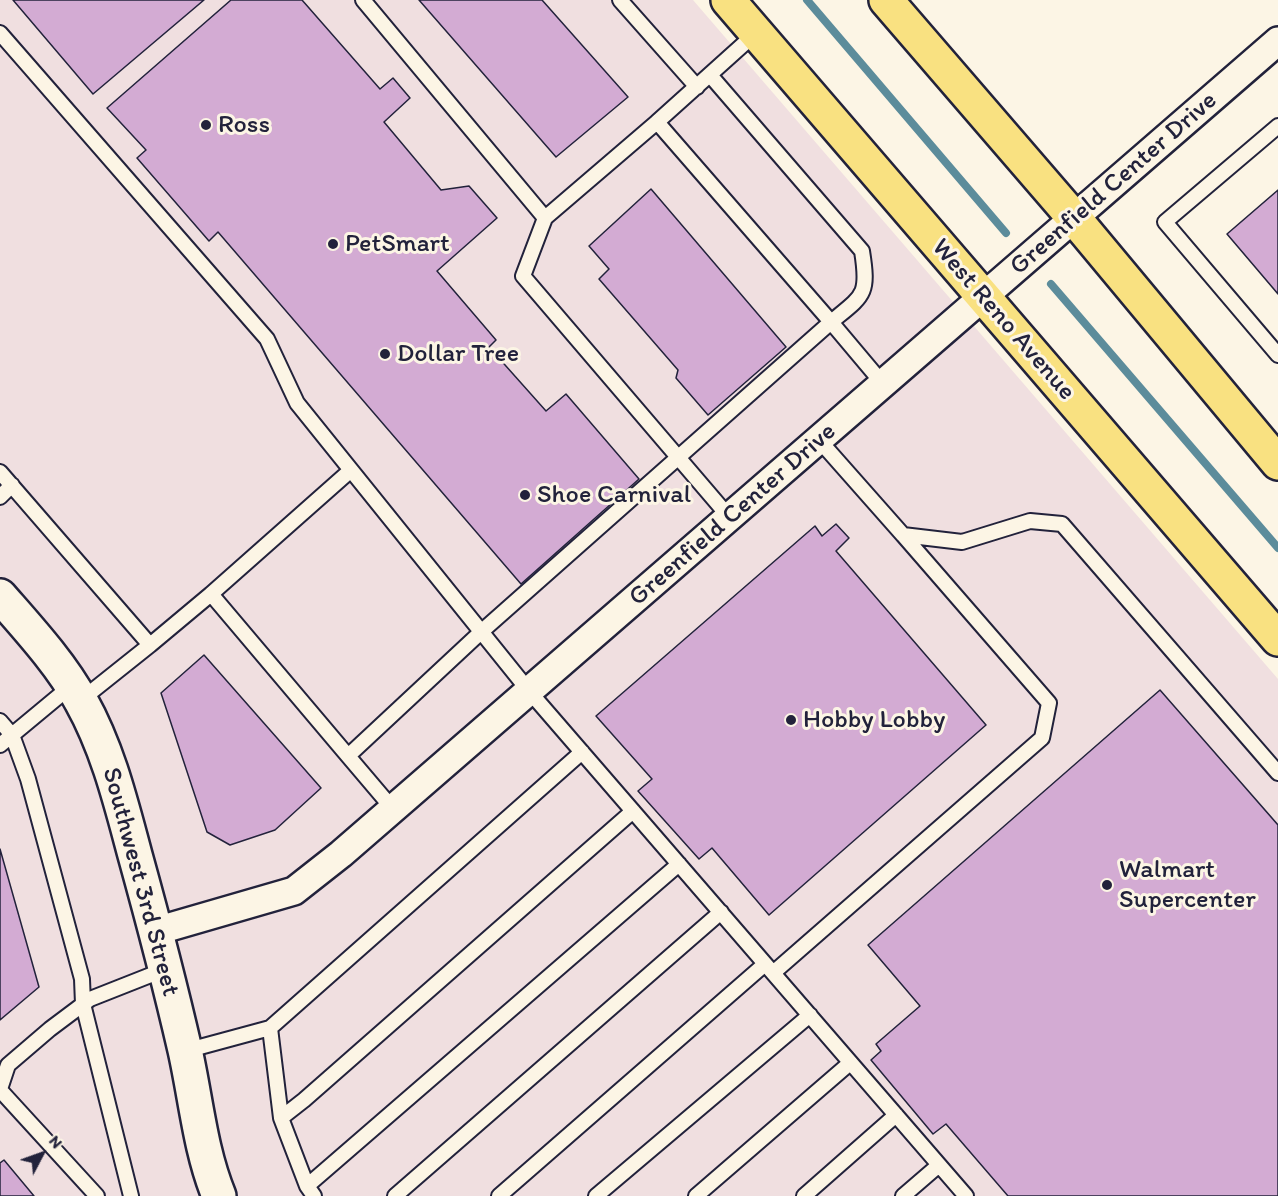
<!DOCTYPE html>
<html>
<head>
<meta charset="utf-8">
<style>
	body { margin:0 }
	#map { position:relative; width:1278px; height:1196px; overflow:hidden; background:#fcf5e5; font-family:Itim,sans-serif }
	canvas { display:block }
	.north { position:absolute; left:12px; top:1124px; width:60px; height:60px; -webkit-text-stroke:4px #fcf5e5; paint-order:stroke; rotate:49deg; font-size:16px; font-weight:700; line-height:24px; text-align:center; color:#22223b }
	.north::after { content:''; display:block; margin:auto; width:21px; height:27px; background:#22223b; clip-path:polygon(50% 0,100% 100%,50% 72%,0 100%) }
</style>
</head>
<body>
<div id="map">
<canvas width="1278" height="1196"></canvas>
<div class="north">N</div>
</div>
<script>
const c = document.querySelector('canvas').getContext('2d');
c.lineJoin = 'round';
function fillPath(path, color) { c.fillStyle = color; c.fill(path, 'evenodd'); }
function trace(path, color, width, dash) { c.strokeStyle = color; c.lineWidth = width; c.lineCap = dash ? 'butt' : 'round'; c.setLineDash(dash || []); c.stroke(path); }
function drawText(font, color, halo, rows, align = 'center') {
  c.font = font + ' Itim,sans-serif'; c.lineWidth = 6; c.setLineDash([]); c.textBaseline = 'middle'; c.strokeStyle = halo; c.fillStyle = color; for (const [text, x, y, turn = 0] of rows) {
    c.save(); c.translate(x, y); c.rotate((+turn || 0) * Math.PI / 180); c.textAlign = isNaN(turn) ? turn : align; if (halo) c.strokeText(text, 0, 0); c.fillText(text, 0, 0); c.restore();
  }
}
fillPath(new Path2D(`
	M0 0H693L1278 679V1196H0Z`), '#f0dfe0');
trace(new Path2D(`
	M807 0 1006 233
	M1051 284 1278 548`), '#5c8c9b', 8);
const building = new Path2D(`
	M13 0H204L93 94Z
	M231 0H302L380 89 393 78 410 98 384 122 441 190 469 186 497 218 437 271 496 340 489 347 546 411 566 394 639 479 521 584 218 232 209 241 137 158 146 150 107 108Z
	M419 0H542L628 97 556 157Z
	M651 189 786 347 708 415 676 378 678 370 599 279 609 269 589 246Z
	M1278 190V294L1227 234Z
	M836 524 849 538 836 551 986 725 769 915 712 848 699 859 638 791 652 779 596 716 815 526 822 536Z
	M204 655 321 788 275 830 230 845 207 832 161 693Z
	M1160 690 1278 825V1196H1008L946 1124 933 1134 871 1060 881 1051 876 1044 920 1006 868 945Z
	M0 849 39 987 0 1020Z
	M4 1160 34 1196H0V1163Z`);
fillPath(building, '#d3abd3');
trace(building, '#22223b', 1.5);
const lane = new Path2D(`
	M363 0 545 218 523 276 730 518
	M620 0 697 87
	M0 33 267 339 297 403 529 691 966 1196
	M710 75 862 251C869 295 864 295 831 322L657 122 756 33
	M1278 126 1165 222 1278 355
	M545 218 657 122
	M819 440 903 535 962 542 1030 521 1062 524 1278 773
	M0 472 150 645 211 594 348 756 481 632 831 322 884 385
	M0 497 12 485
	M211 594 351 470
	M71 686 12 735 28 779 82 979 83 1004 131 1196
	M81 700 150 645
	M0 721 12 735 0 745
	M348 756 393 809
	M773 973 1042 738 1049 703 903 535
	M270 1028 281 1118 307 1186 314 1196
	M185 1051 270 1028 582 752
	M0 1089 8 1065 50 1029 90 999 166 969
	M0 1090 97 1196
	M281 1118 304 1100 633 811
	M307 1186 679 864
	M395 1196 721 912
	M499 1196 765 964
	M596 1196 810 1015
	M696 1196 850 1063
	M804 1196 896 1115
	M903 1196 939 1165`);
const street = new Path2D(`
	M156 931 294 891 341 854 1278 41`);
const secondary = new Path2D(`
	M0 596C27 627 62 665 81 701 108 749 121 803 135 855 153 920 170 985 185 1050 196 1099 200 1150 219 1196`);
const primary = new Path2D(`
	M728 0 1278 639
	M886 0 1074 218 1278 463`);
trace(lane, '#22223b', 18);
trace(street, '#22223b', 32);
trace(secondary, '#22223b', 38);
trace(primary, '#22223b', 38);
trace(lane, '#fcf5e5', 14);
trace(street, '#fcf5e5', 27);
trace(secondary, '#fcf5e5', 33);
trace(primary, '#f9e181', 33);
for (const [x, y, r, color] of [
	[206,125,6,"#22223b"],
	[333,244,6,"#22223b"],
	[385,354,6,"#22223b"],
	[525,495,6,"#22223b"],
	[791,720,6,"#22223b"],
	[1107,885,6,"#22223b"]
]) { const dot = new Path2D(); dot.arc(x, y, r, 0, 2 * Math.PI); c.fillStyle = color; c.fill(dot); trace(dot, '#fcf5e5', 2); }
drawText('26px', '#22223b', '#fcf5e5', [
	["Ross",218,125],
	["PetSmart",345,244],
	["Dollar Tree",397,354],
	["Shoe Carnival",537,495],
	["Hobby Lobby",803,720],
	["Walmart",1119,870],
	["Supercenter",1119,900]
], 'left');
drawText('26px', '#22223b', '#fcf5e5', [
	["Greenfield Center Drive",1114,184,-41],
	["West Reno Avenue",1003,320,49],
	["Greenfield Center Drive",733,515,-41],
	["Southwest 3rd Street",140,882,75]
]);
</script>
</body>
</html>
